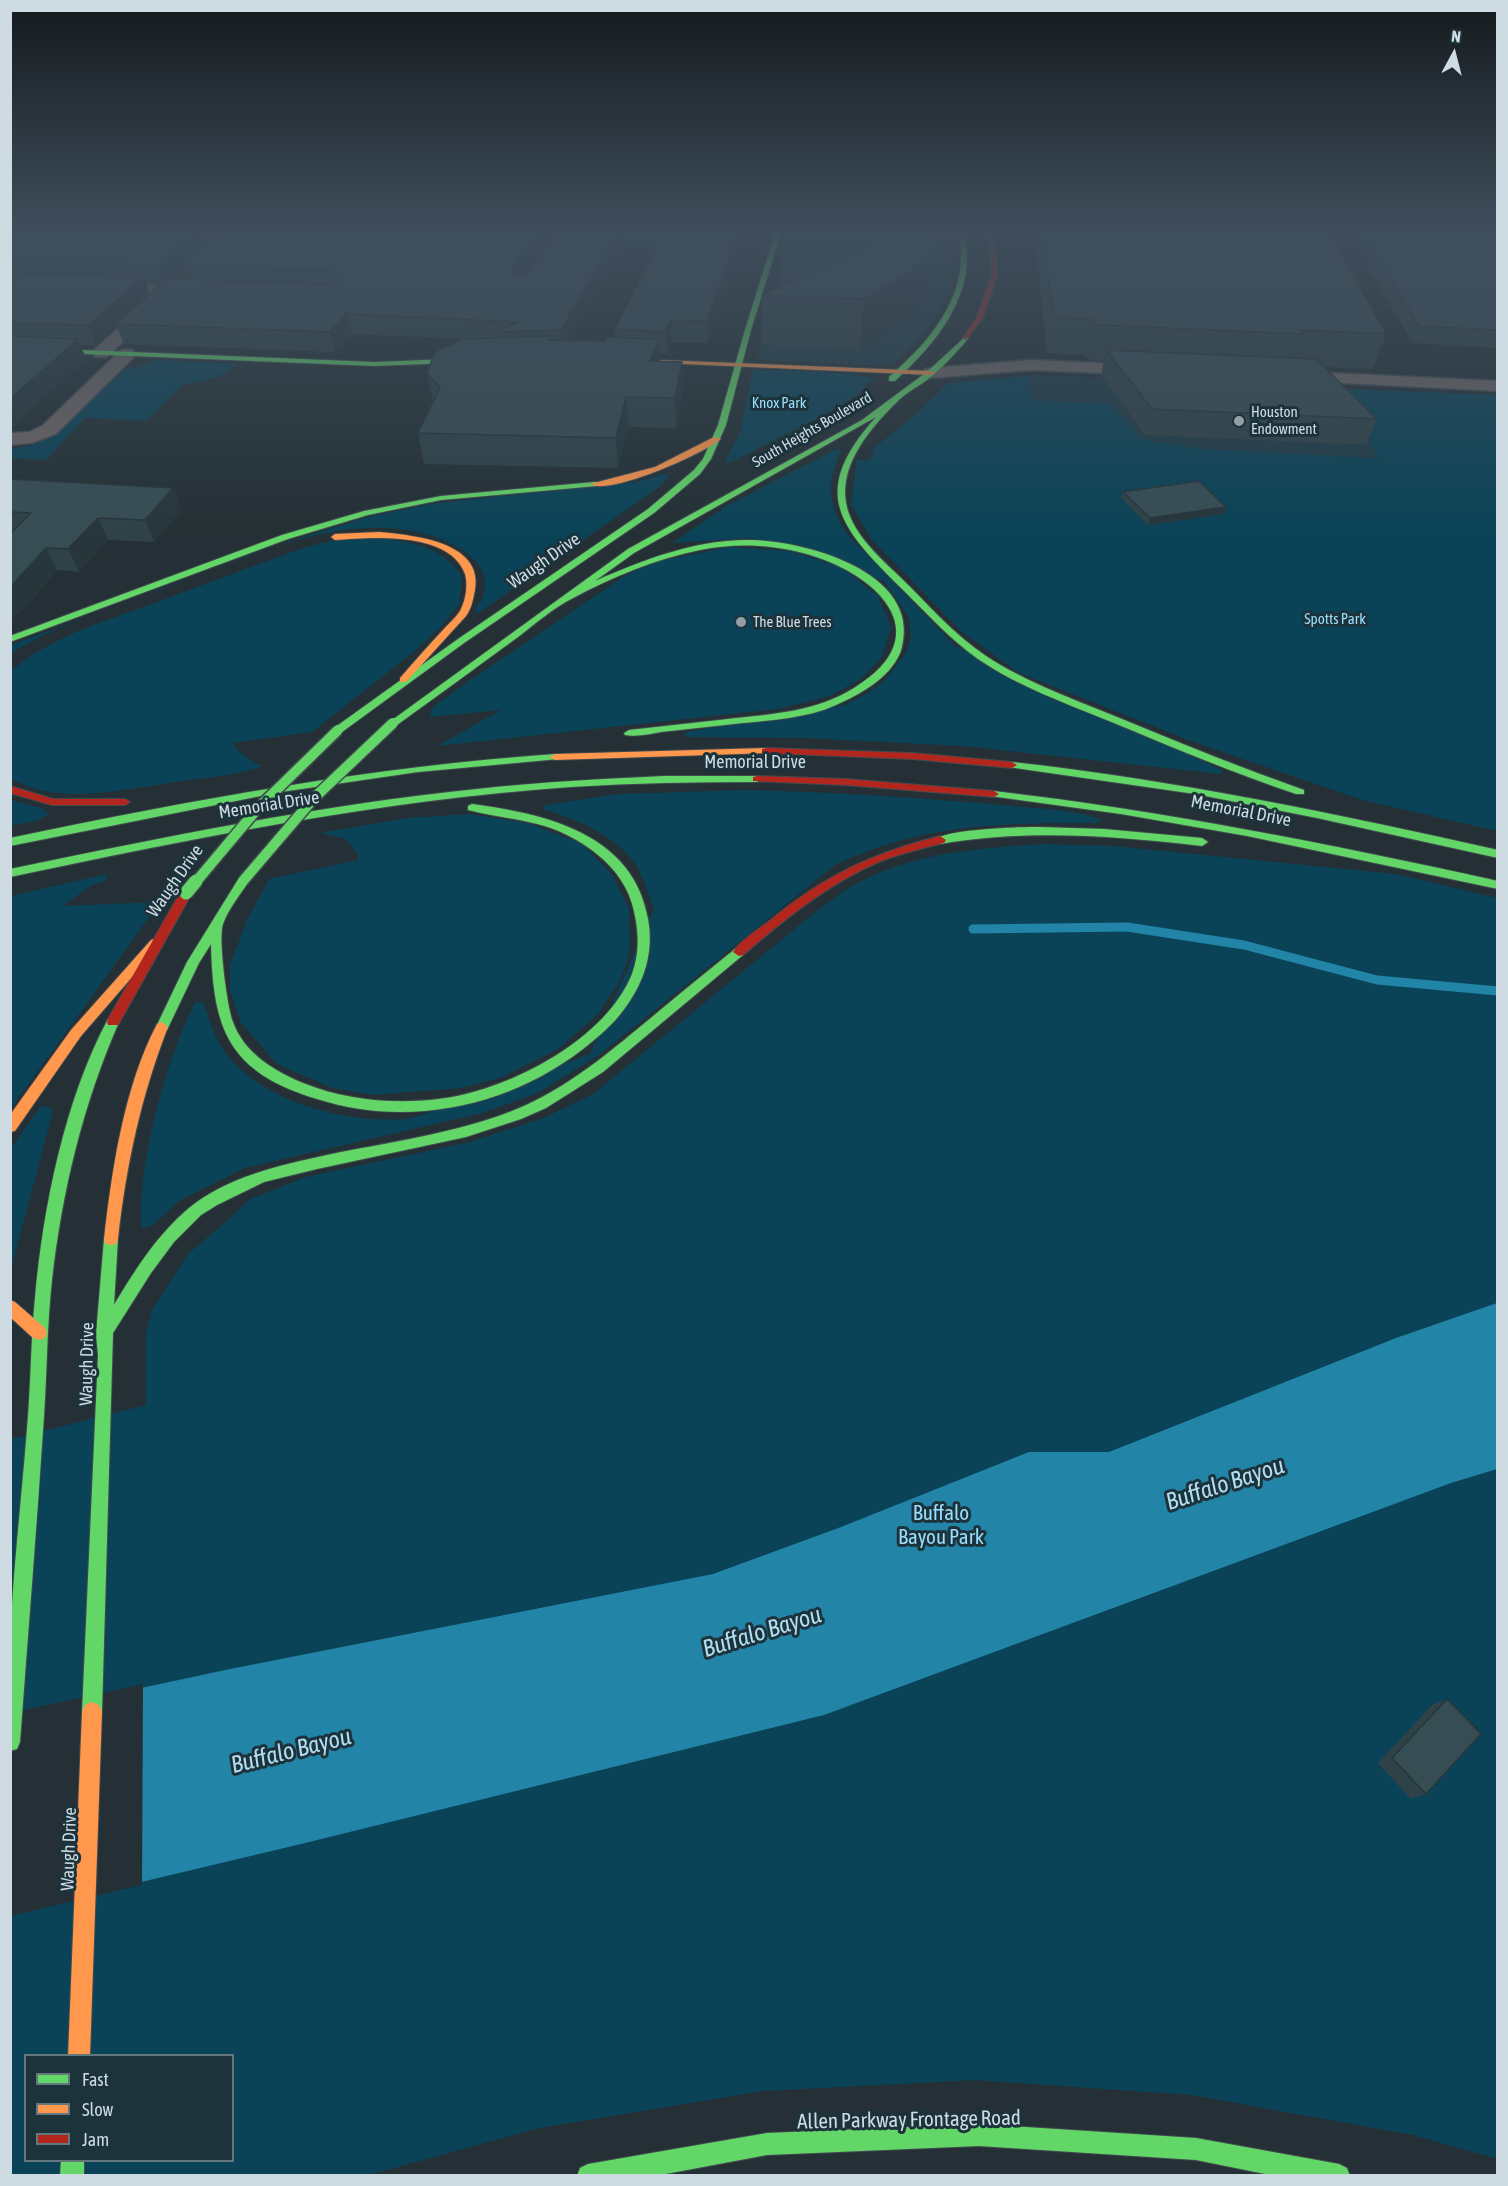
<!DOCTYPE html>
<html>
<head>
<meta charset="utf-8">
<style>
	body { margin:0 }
	#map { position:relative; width:1508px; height:2186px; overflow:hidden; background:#243035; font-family:"Asap Condensed",sans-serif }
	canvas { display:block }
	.frame { position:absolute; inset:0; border:12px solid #cedbe2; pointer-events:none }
	.legend { position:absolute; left:24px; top:2054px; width:210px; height:108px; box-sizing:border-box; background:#1d333c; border:2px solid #64767e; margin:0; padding:8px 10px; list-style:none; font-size:18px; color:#cedbe2 }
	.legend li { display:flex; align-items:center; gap:12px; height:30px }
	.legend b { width:30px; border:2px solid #64767e }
	.north { position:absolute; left:1424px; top:24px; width:60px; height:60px; -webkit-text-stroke:4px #1d333c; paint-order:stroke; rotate:7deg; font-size:16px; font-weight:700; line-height:24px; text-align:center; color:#cedbe2 }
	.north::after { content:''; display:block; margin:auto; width:21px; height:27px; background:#cedbe2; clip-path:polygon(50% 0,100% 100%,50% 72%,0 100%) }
</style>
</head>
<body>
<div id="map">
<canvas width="1508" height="2186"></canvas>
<div class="frame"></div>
<ul class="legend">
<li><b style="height:8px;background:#63d668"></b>Fast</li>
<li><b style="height:8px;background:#ff974d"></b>Slow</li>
<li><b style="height:8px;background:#b3261e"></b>Jam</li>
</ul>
<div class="north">N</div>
</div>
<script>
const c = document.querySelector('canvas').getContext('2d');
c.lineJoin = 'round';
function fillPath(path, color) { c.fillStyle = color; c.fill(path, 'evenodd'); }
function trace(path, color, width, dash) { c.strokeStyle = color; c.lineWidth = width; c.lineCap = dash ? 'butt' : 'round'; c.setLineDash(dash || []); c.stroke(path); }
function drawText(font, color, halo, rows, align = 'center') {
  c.font = font + ' "Asap Condensed",sans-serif'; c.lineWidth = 6; c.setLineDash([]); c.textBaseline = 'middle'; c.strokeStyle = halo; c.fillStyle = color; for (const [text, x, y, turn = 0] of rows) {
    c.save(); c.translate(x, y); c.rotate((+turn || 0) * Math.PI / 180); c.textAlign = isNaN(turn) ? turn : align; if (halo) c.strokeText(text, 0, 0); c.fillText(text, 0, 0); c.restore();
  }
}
fillPath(new Path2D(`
	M787 235 952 239 954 241 951 282 932 323 916 343 894 364 883 366 761 360 757 357Z
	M1037 375 1347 389 1377 458 1201 449 1142 439 1109 404 1031 400 1028 376Z`), '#203b47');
fillPath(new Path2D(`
	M580 231 667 234 662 245 572 242Z
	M155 360 237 364 238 367H232L219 377 183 385 146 421 85 418 46 460 11 458V449L29 446 51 437 124 370 146 365Z
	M753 370C775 371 860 370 873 380L849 400 805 425 729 463 725 462 740 432Z
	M1028 376 1031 400 1109 404 1142 439 1201 449 1377 458 1347 389 1497 395V831L1362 800 1191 741 1019 673 961 631 871 539 851 504 857 460H870L874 448 915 415 948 383Z
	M838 448 841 451C826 484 828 504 847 534L955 646 1222 770 1221 774 963 746 807 738 687 737 684 734 687 732 845 705 870 692 887 678 906 653 911 638 909 617 884 581 752 538 672 543 728 505Z
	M664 474 669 476 658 488 477 614 475 610C486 596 489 579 478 564 466 549 450 542 432 536 342 508 248 558 165 588 113 608 58 624 11 653V645L290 541 371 516 437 503 637 482Z
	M383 538C415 544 444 547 462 577L459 604 442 625 416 650 316 729 312 732 233 743C239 754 252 761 262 766 235 776 204 778 175 782 136 788 95 797 55 793 40 791 25 785 11 780V671C49 638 100 623 146 606 199 586 252 567 306 547L336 540Z
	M729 547 790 551 842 568 878 596 891 627 882 657 862 678 830 696 778 709 437 746 501 710 429 717 433 707 466 683 623 577 650 563Z
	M746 790C835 792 923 798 1012 806 1032 808 1086 810 1102 821L1097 823C1001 823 924 823 835 865L599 1055 538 1093 482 1113 245 1168 180 1200 154 1224 142 1229C136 1169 167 1056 195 1003L202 1001C209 1016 213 1034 221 1047 256 1100 345 1124 405 1119 422 1117 441 1107 457 1101 501 1086 546 1070 590 1054L654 909C649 896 645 882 638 869 620 836 577 820 544 809V805L618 794Z
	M10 800 42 808 49 814 39 820 11 826Z
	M469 814 528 823 582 844 611 873 629 908 630 944 628 958 621 979 598 1014 558 1049 500 1078 461 1088 373 1095 332 1088 277 1064 241 1023 230 991V965L247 920 269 879 358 860V854L345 839 320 833 408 818Z
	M1043 844 1113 846 1396 874 1497 898V2159L1413 2135 1191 2095 975 2080 763 2091 539 2128 369 2175 11 2176V1439L146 1405V1331L152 1310 188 1254 229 1219 250 1199 306 1177 470 1142 544 1118 593 1094 813 914C825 905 837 895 850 887 909 853 978 848 1043 844ZM26 2056H232V2160H26Z
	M107 874 106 880 91 886 62 906 160 902 11 1108V896Z
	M41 1106 49 1107 53 1111 11 1269V1148Z`), '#0a4357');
fillPath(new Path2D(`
	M1497 1303V1469L1451 1483 824 1715 301 1844 11 1913 10 1716 230 1669 713 1574 841 1527 1029 1452H1109L1396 1338Z`), '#2284a7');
fillPath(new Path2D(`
	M143 1684 142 1885 10 1916V1713Z`), '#243035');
trace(new Path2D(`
	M973 929 1127 927 1244 945 1377 980 1498 991`), '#2284a7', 9);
const street = new Path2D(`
	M809 230H928L963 231 970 235 963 239 816 234Z
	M161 231 260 234 267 238 260 242 156 238 154 235 156 232Z
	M10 279 198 287 206 292 198 297 10 289Z
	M155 298 163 303 161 306 107 357H95L93 353 95 349 149 300Z
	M127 349 133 350 135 354 133 358 56 434 32 443 10 445V433L29 432 42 426 121 350Z
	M1031 360 1148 365 1154 366 1157 370 1154 374 1148 375 1031 370 931 378 925 377 922 373 925 369 931 368Z
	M1290 371 1498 381V391L1284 380 1281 376 1284 372Z`);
const fast = new Path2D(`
	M776 230H782L751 330 726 425 711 459 700 474 654 513 464 643 342 732H334V728L458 639 648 509 694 470 703 459 718 425 745 330Z
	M960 230H966C966 244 968 259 966 272 958 318 927 351 895 381H889V377C922 348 952 316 960 272 962 258 960 244 960 230Z
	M966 336 968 339C957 351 946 364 933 375 923 384 910 390 900 399 878 420 851 450 846 481 839 522 873 551 899 576 927 603 953 634 986 656 1027 683 1076 700 1122 719 1182 744 1242 768 1304 790V794H1296C1234 773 1174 748 1114 723 1068 704 1019 687 978 659 948 638 924 610 898 585 837 524 810 491 876 417L634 553 595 581C643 560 694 540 747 540 803 540 921 571 902 647 895 675 861 694 836 705 807 718 774 720 743 723 716 726 688 729 661 732 650 734 637 737 625 735L624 733 629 730C662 726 695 723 728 719 772 714 816 712 854 688 944 633 873 571 803 553 770 544 733 543 700 550 656 559 612 577 573 598 553 608 535 624 518 637 477 667 437 696 397 725H389L388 723 628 549 862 420 928 371Z
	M10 347 374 362 476 358 479 360 476 362 374 366 10 351Z
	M594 482H597V486L441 500 368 515 288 539 10 642V636L282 535 364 511 441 496Z
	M555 754 559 755V759L418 772 281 792 10 846V838C191 800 371 767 555 754Z
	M1012 762C1176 780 1337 814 1498 850V858L1317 818 1195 794 1008 767 1007 765Z
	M664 776H757L762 779 757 782C695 782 633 783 571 787 382 800 195 838 10 877V869C165 837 320 805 477 789 540 782 602 779 664 776Z
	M994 791C1164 811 1331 844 1498 881V889L1247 836 1121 814 990 796V792Z
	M472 804C545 814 633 833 648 919 654 951 645 981 625 1008 614 1024 598 1037 583 1049 508 1107 408 1128 317 1099 229 1072 213 1031 211 944L199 963 167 1030H157L156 1027 187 962 239 878 243 877 249 881C241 894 228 909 223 924 218 938 227 1006 233 1022 244 1053 274 1071 303 1083 347 1101 399 1105 446 1098 512 1088 606 1039 632 974 639 955 639 936 635 916 629 879 602 853 569 836 537 819 502 819 468 810V806Z
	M1038 827 1104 829 1202 838 1208 842 1202 846C1114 836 1028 829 940 844L934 840C947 829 1018 827 1038 827Z
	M739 948 745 952 743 955 603 1072 546 1108 521 1119 466 1137 317 1169 264 1182 217 1205 201 1215 174 1242 151 1273 113 1333 102 1712 99 1719 92 1722 85 1719 82 1712 98 1355 96 1334 104 1239 106 1234 111 1233 116 1234 118 1239 114 1305C135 1270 157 1235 189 1208 227 1177 280 1165 327 1155 389 1142 453 1134 512 1111 568 1089 612 1050 658 1012 683 991 709 970 735 949Z
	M113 1017 119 1022C83 1104 62 1191 52 1280 47 1325 47 1371 44 1416 37 1525 28 1633 20 1742L17 1749 10 1751C10 1708 8 1663 11 1620 15 1552 23 1484 28 1416 31 1377 31 1337 35 1298 43 1207 65 1099 108 1019Z
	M979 2124 1196 2138 1339 2164 1347 2168 1350 2176H1275L1196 2160 979 2146 767 2155 655 2176H577L580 2168 588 2164 767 2133Z
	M61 2160H84V2176H60Z`);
const slow = new Path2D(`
	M613 358 931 371 935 373 931 375 615 361Z
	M714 437 721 439C703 454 609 496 590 484L655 467Z
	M379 532C411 535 484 541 475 590 473 599 472 608 466 616L406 682H400V678C414 662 428 646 443 630 449 623 457 617 461 609 466 599 468 584 465 574 450 531 371 537 335 540L331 537 335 534Z
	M766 748 771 751 770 753 555 760 550 757 555 754Z
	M155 939 161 943 159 946 81 1036 15 1131 10 1132V1115L71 1030 151 940Z
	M162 1022 168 1027C141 1096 126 1166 118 1239L116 1244 111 1245 106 1244 104 1239C112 1169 124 1087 157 1024Z
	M10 1300 15 1302 45 1328 47 1333 45 1338 39 1340 33 1338 10 1317Z
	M92 1702 99 1705 102 1712 90 2056H68L82 1712 85 1705Z`);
const jam = new Path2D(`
	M988 230H994L998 274 983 317 966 340 963 338 977 317 992 274Z
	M766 748 912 753 1012 762 1017 765 1012 768 912 759 762 753V749Z
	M757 776 846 779 994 791 999 794 994 797 846 785 753 781V777Z
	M10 786 53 799H125L130 802 125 805H52L10 793Z
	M940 836 946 840 944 843C923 848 902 853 881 861 829 883 786 918 743 955L739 956 733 952C741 940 756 931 768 922 824 876 870 854 940 836Z
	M186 889 192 893 118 1025H108L107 1022 108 1019 180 893Z`);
trace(street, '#414b4f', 3);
trace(fast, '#414b4f', 2);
trace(slow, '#414b4f', 2);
trace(jam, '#414b4f', 2);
fillPath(street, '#706766');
fillPath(fast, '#63d668');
fillPath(slow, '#ff974d');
fillPath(jam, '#b3261e');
const fastBridgeFar1 = new Path2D(`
	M243 881 314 798 393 723
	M195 883 258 808 338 730`);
const fastBridge = new Path2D(`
	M186 893 196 881`);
trace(fastBridgeFar1, '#414b4f', 13, []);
trace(fastBridge, '#414b4f', 16, []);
trace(fastBridgeFar1, '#63d668', 10);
trace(fastBridge, '#63d668', 13);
fillPath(new Path2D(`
	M10 230H551L523 273H528L556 230H630L569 340 605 341 615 337V329L732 251 733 272 708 343 672 342 667 354 660 353V361L682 362 683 391 676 428 629 427 618 468 424 464 418 433 433 402 427 373 468 339 351 334 335 352 124 344 117 326 96 345H80L86 359 10 429ZM205 231H221L208 242ZM183 267 187 279 170 278ZM146 283 161 284 150 294Z
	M935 230 929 296 906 321 860 349 761 345 762 295 781 286 782 240Z
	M1039 230H1292L1386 334 1373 369 1324 367 1377 419 1366 445 1145 435 1101 375 1104 361 1090 360 1085 355 1047 353 1036 251Z
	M1351 230H1497V348L1413 343 1366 264 1368 258Z
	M10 479 181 510 154 542 108 540 79 572 57 570 26 607 13 618H10Z
	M1123 492 1226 507 1224 514 1148 525 1121 498Z
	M1447 1699 1426 1794 1411 1799 1378 1763 1432 1705Z`), '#2f4248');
fillPath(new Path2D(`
	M197 230H204L208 243 182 265 183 267 164 284 158 265Z
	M537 230H551L514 288 511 269Z
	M618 230H630L563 350 561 330Z
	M733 230H740L729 260 732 251 733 272 708 343 707 321 725 251Z
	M934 248 929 296 906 321 860 349 864 299Z
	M144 277 150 296 117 324V326L96 345 88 325Z
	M346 314 351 334 335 352 330 332Z
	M671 320 672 342 667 354 665 332Z
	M78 339 86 359 10 429V399Z
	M659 339 661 368 650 361Z
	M682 362 683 391 676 428 675 398Z
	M626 397 629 427 618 468 616 438Z
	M173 488 181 510 154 542 145 520Z
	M1226 507 1224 514 1148 525 1150 518Z
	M98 518 108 540 79 572 68 549Z
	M46 548 57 570 26 607 13 618 10 614V587Z`), '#26363b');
const building = new Path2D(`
	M10 230H197L158 265 10 259Z
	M222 230H353L395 231 397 230H537L511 269 516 274 528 273 556 230H618L561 330 496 332 518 322 346 314 330 332 117 324 167 278 333 285 344 278 333 271 182 265Z
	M665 230H733L725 251H732L707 321 671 320 665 332 615 329Z
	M784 230H935L934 248 910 272 864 299 762 295 874 243 782 240Z
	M1042 230H1292L1328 231 1386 334 1300 330 1304 334 1097 325 1092 319 1054 318Z
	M1366 230H1497V330L1419 326 1372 248H1378Z
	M10 272 144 277 88 325 10 323Z
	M10 336 78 339 10 399Z
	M551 336 549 340 605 341 607 337 659 339 650 361 682 362 675 398 626 397 616 438 418 433 440 388 427 373 435 352 462 339Z
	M1106 350 1316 359 1377 419 1152 409Z
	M10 479 173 488 145 520 98 518 68 549 46 548 10 587V534L31 513 10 512Z
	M1199 481 1226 507 1150 518 1123 492Z
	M1447 1699 1481 1734 1426 1794 1392 1758Z`);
fillPath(building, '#374d54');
trace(building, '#26363b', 1.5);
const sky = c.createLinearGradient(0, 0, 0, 536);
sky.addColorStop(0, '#141a1d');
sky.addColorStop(0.43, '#3f4e5c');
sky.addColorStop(1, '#3f4e5c00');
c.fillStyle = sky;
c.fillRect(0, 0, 1508, 536);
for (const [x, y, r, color] of [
	[1239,421,6,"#929fa5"],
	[741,622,6,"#929fa5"]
]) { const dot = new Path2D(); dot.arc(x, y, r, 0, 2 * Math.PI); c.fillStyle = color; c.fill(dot); trace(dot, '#1d333c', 2); }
drawText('15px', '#98defd', '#1d333c', [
	["Knox Park",779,403],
	["Spotts Park",1335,619]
]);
drawText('15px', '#cedbe2', '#1d333c', [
	["Houston",1251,412],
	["Endowment",1251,429],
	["The Blue Trees",753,622]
], 'left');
drawText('15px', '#cedbe2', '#1d333c', [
	["South Heights Boulevard",812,430,-30]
]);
drawText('18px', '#cedbe2', '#1d333c', [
	["Waugh Drive",544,561,-35],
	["Memorial Drive",755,762],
	["Memorial Drive",269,805,-9],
	["Memorial Drive",1241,811,11],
	["Waugh Drive",175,881,-55],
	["Waugh Drive",87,1364,-89],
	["Waugh Drive",69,1849,-88]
]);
drawText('21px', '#98defd', '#1d333c', [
	["Buffalo",941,1513],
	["Bayou Park",941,1537]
]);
drawText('21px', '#cedbe2', '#1d333c', [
	["Allen Parkway Frontage Road",909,2120,-1]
]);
drawText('italic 24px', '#b1def3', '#1d333c', [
	["Buffalo Bayou",1225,1484,-18],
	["Buffalo Bayou",762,1632,-17],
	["Buffalo Bayou",291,1751,-14]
]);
</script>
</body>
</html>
